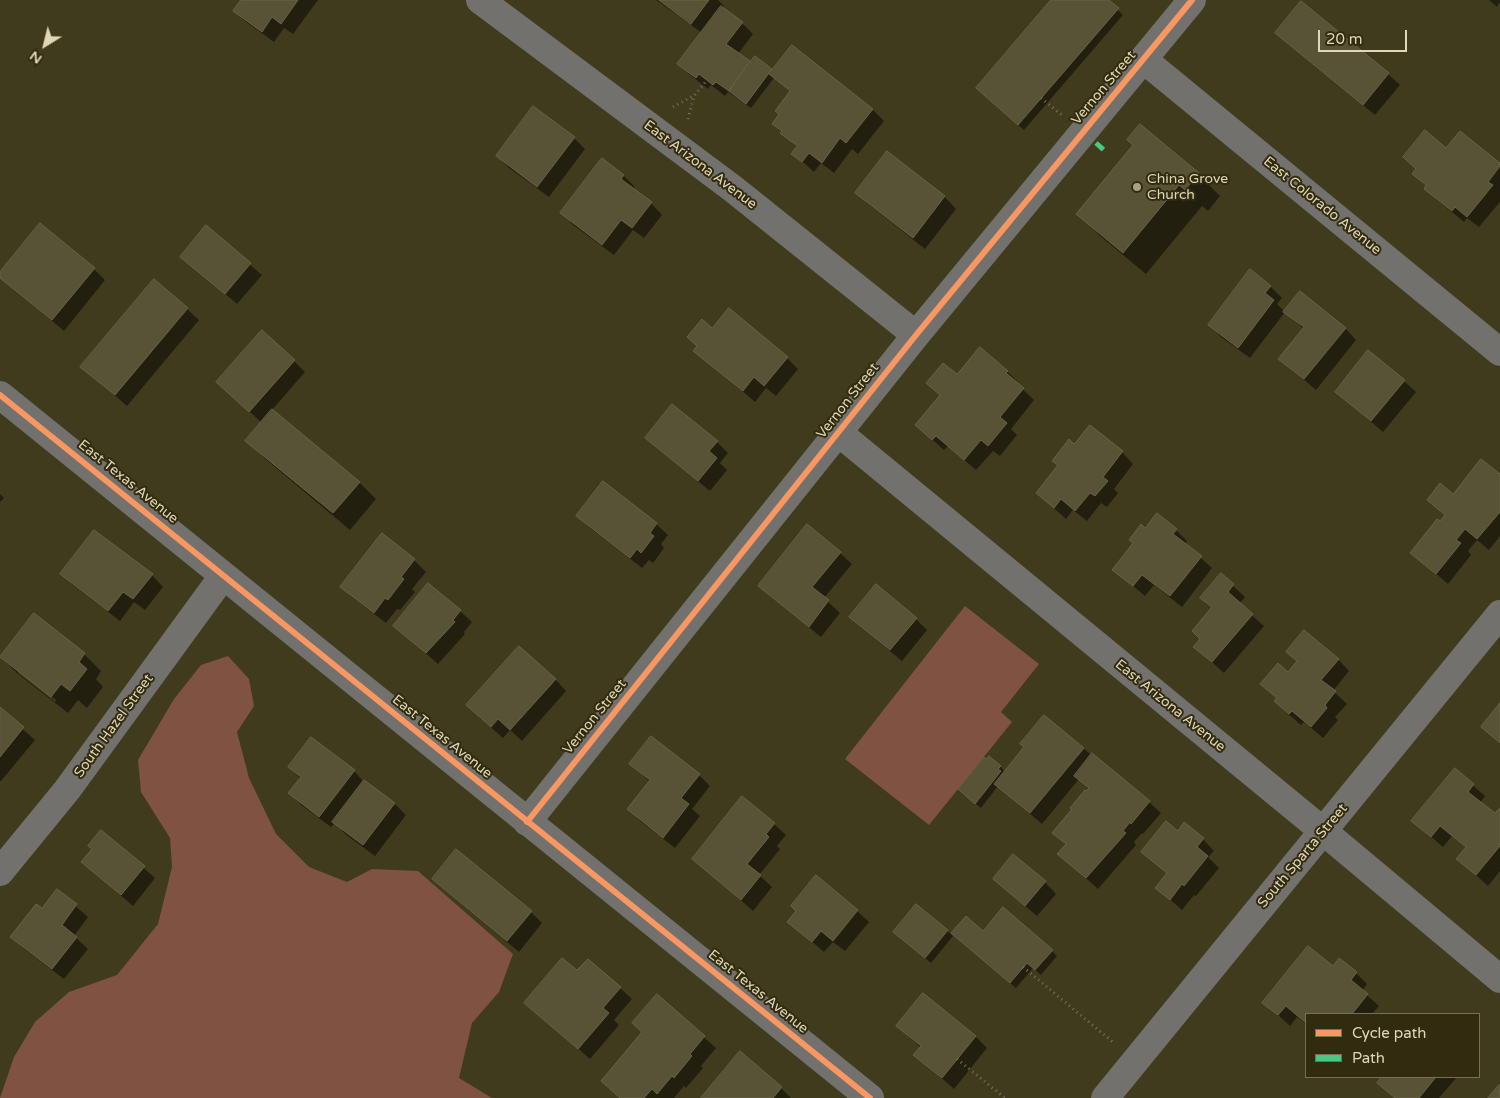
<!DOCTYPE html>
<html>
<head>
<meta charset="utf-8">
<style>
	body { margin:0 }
	#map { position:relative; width:1500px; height:1098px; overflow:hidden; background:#413b1d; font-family:"Varela Round",sans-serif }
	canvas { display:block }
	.legend { position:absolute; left:1305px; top:1013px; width:175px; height:65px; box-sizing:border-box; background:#322b0f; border:1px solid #777052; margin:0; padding:6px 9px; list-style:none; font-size:15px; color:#dfd7b6 }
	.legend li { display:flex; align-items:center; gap:10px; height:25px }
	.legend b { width:25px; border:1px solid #777052 }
	.north { position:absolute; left:20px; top:20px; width:50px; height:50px; -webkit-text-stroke:4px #322b0f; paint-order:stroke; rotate:216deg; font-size:14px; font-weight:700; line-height:20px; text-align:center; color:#dfd7b6 }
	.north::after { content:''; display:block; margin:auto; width:18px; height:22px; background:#dfd7b6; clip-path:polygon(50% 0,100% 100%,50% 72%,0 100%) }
	.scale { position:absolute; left:1318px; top:30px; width:89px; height:22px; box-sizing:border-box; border:2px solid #dfd7b6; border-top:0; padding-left:6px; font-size:15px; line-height:18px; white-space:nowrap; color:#dfd7b6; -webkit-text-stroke:4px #322b0f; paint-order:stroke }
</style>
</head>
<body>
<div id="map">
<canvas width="1500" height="1098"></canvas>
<ul class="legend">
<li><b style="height:6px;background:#f99763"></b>Cycle path</li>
<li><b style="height:6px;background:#46c982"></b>Path</li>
</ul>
<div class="north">N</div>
<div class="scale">20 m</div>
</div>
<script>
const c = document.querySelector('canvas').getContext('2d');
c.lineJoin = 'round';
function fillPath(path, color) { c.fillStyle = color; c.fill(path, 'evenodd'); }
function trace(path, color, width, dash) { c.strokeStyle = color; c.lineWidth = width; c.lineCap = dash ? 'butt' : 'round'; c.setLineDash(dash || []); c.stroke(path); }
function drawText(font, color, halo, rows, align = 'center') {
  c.font = font + ' "Varela Round",sans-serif'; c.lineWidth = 4; c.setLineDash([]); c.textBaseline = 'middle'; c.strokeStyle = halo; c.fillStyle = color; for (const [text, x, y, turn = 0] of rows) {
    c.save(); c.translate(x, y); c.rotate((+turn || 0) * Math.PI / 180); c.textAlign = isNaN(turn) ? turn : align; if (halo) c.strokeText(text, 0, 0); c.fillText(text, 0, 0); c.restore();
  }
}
fillPath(new Path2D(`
	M965 606 1039 664 1001 712 1012 722 929 825 845 759Z
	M228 656 249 679 254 706 237 732 249 778 276 834 309 867 347 882 372 869 418 871 513 954 499 992 472 1023 459 1078 492 1098H0L14 1057 35 1022 69 992 117 975 158 924 172 867 170 838 141 792 138 760 174 699 201 665Z`), '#7f5241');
fillPath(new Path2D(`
	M242 0H318L293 34 284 28 274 42 246 22 235 11Z
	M656 0H718L724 6 722 8 742 23 753 34 738 54 751 64 773 71 792 47 873 110 884 121 858 154 852 149 834 173 821 163 814 172 793 153 797 148 774 124 791 93 774 78 751 108 728 92 725 96 711 85 708 89 690 75 679 64 702 33Z
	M1053 0H1107L1123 15 1024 130 983 94Z
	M1489 0H1500V2L1497 7Z
	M1301 3 1388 74 1400 85 1375 115 1288 44 1277 33Z
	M1140 126 1198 174 1220 196 1208 211 1202 206 1146 274 1100 236 1078 213 1134 145Z
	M574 138 585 149 549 197 509 168 497 156Z
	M1446 150 1500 165V202L1479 227 1467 218 1464 222 1437 200 1426 189 1427 187 1414 174Z
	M888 153 945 197 956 209 925 249 868 204 857 193Z
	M602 160 624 176 635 187 633 190 651 203 662 215 644 238 633 230 614 255 573 225 562 213Z
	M206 227 262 275 237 304 181 256Z
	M94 269 105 280 64 331 0 276V274Z
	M1250 271 1270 286 1282 298 1277 304 1285 312 1300 292 1345 328 1356 340 1316 390 1280 359 1304 329 1285 312 1250 358 1221 337 1210 325Z
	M187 309 199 320 127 406 82 367Z
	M712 330 787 358 798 369 776 396 766 388 755 402 695 350Z
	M294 361 305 372 272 410 359 482 376 499 350 530 264 458 247 441 262 423 229 393Z
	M1007 371 1019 383 1017 384 1034 400 1011 429 1017 435 1000 456 993 451 976 470 948 446 944 450 916 425 941 396 928 383 957 376Z
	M1404 381 1416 392 1383 432 1336 392Z
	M646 438 717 442 728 453 720 463 727 470 710 491 658 449Z
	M1074 445 1122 452 1133 464 1114 489 1118 493 1107 507 1101 503 1087 521 1073 510 1066 519 1037 493Z
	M1500 476V536L1489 550 1477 540 1468 551 1471 555 1448 584 1412 553 1445 516 1428 500 1453 496Z
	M0 494 4 498 0 502Z
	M578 516 656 524 668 535 661 544 664 548 653 563 649 560 642 568 589 527Z
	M1146 530H1176L1187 541 1185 544 1212 568 1182 607 1154 585 1145 596 1114 570Z
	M382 535 414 560 426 572 412 589 415 592 400 610 397 609 386 623 353 598 342 587Z
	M840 553 852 564 824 598 840 613 821 637 771 597 759 586Z
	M62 574 152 575 163 587 145 610 134 602 120 621 73 585Z
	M1221 575 1245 597 1239 604 1264 626 1224 673 1195 647 1202 639 1213 608 1202 598Z
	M460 611 472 622 464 632 465 634 438 664 395 626Z
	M850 617 916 619 927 630 902 661 862 628Z
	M1287 652 1338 659 1349 671 1333 691 1347 704 1335 717 1338 720 1323 738 1304 722 1301 725 1287 713 1276 701 1278 699 1262 684 1289 674 1298 662Z
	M84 654 101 671 96 679 103 687 87 708 78 700 68 713 18 674 1 657ZM18 670 56 700 55 702 18 673Z
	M555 679 566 691 522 741 510 730 503 738 479 717Z
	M0 709 35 740 1 781H0Z
	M1083 748 1149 802 1161 813 1143 834 1142 833 1134 842 1136 845 1098 889 1059 854 1066 845 1054 833 1089 789 1079 779 1042 824 998 786 981 808 965 795 1000 766 1005 772Z
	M631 764 699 775 710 786 692 809 700 816 675 848 640 821 629 809 650 782Z
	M289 767 354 771 364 782 395 804 406 815 375 856 345 834 335 823 331 827 301 805 290 793 301 779Z
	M1455 770 1485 796 1480 803 1495 815 1500 809V871L1488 886 1458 859 1467 848 1452 836 1443 847 1413 821Z
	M774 824 786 835 777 846 780 849 759 875 772 887 753 911 694 859Z
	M102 832 155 878 133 906 82 862 93 850Z
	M1178 832 1203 839 1214 851 1208 857 1219 868 1196 896 1194 895 1182 910 1157 888 1168 874 1143 852Z
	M433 879 531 912 542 923 519 952 445 890Z
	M1045 882 1056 894 1037 916 1006 890Z
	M57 890 88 917 74 936 88 949 64 979 23 948 12 937 42 910Z
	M917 906 953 936 931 963 900 938Z
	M857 911 869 922 845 951 833 942 824 952 789 922Z
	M983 933 1052 951 1057 956 1041 975 1033 968 1016 988 958 938Z
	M1333 968 1356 973 1367 984 1362 991 1379 1006 1372 1014H1306V1024L1297 1017 1290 1026 1264 1002Z
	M578 972 620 988 632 999 614 1020 619 1025 590 1059 526 1003Z
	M657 996 716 1048 701 1066 703 1068 686 1088 684 1086 674 1098H620L602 1081 643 1033Z
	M897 1026 975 1036 987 1048 954 1089 915 1055 921 1048Z
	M740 1053 781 1088 791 1098H702Z
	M1383 1077H1457L1439 1098H1395L1378 1083Z`), '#0007');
const building = new Path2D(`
	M241 0H298L281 24 272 17 262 32 233 11Z
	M659 0H709L691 24Z
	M1051 0H1109L1119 8 1018 125 976 88Z
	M1301 1 1389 73 1363 105 1275 33Z
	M721 6 743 22 726 44 750 61 729 91 716 82 713 85 699 74 696 78 677 64Z
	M792 45 873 109 846 143 840 138 822 163 809 153 802 162 791 154 797 146 780 133 782 131 772 124 779 114 775 111 790 91 769 74Z
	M755 56 772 69 746 104 729 91Z
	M533 106 575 137 537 187 496 156Z
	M1140 124 1199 173 1185 190 1179 185 1123 253 1076 214 1133 145 1127 140Z
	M1425 130 1446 148 1460 131 1500 163V166L1488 182 1493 185 1467 217 1455 207 1452 211 1424 189 1426 185 1412 174 1416 169 1403 157Z
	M887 151 945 196 913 238 855 193Z
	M602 158 624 175 621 179 652 202 632 228 621 220 602 245 560 213Z
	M40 223 95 268 52 320 0 278V272Z
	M206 225 251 263 225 294 180 257Z
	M1250 269 1271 286 1265 293 1274 300 1238 348 1208 325Z
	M154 279 188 308 115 395 80 367Z
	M1300 291 1346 328 1304 379 1278 359 1304 327 1283 312Z
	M729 308 788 357 764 386 754 377 743 391 693 351 697 346 687 337 702 319 712 328Z
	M262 330 295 360 249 412 216 382Z
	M980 347 1008 371 1006 373 1024 388 1000 417 1007 423 988 446 981 440 964 460 936 436 932 440 915 425 940 395 926 383 943 363 957 374Z
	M1368 350 1405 380 1371 421 1335 392Z
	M672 404 718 441 709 451 717 458 698 481 645 438Z
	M272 409 360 482 333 513 245 441Z
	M1090 425 1123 451 1103 477 1108 481 1095 496 1090 493 1075 511 1061 499 1054 508 1036 493 1058 465 1052 461 1069 439 1074 444Z
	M1481 459 1500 474V512L1477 539 1465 529 1456 540 1461 543 1436 574 1410 553 1437 519 1440 521 1445 515 1427 500 1440 483 1453 494Z
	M603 481 657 523 650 533 654 536 641 553 637 549 630 558 576 516Z
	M1157 513 1177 529 1173 534 1202 556 1170 596 1142 575 1133 586 1112 570 1133 543 1129 540 1141 524 1145 528Z
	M807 524 841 552 812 587 829 600 809 627 758 586Z
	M94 530 153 574 133 599 123 592 108 611 60 574Z
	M382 533 415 559 401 577 404 579 388 600 385 598 374 613 340 587Z
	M1221 573 1234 584 1228 592 1253 614 1212 662 1193 647 1200 639 1192 631 1212 607 1200 598Z
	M428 583 461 610 453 620 455 622 426 653 393 626Z
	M876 584 917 618 890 650 849 617Z
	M34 613 85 653 79 662 87 669 70 691 61 684 51 697 0 657Z
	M1304 630 1339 659 1321 680 1336 691 1325 705 1327 708 1311 727 1292 711 1289 714 1274 701 1277 698 1260 684 1278 663 1288 672 1297 661 1286 652Z
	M519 646 556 679 510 730 498 719 491 727 466 705Z
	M1500 703V743L1481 727Z
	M0 707 24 727 0 757Z
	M1044 715 1084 748 1030 813 994 784 1024 747 1020 744Z
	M651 736 700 774 681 798 689 804 663 838 627 809 650 780 629 764Z
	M311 737 355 770 319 817 288 793 301 777 288 767Z
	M1092 753 1150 801 1131 824 1130 822 1123 831 1126 833 1086 878 1057 854 1066 844 1052 833 1072 809 1070 808 1085 790 1086 791 1089 788 1074 776Z
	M989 756 1001 766 998 769 1001 771 975 804 958 789 984 757 987 759Z
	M1455 768 1474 784 1468 792 1495 813 1500 808V846L1476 875 1456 859 1466 847 1440 826 1431 837 1411 821Z
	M364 780 395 803 363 845 332 822Z
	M742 796 775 823 766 834 769 837 747 864 761 875 741 900 692 859Z
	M1166 821 1178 831 1184 822 1204 838 1197 847 1208 856 1184 886 1182 884 1170 900 1155 888 1167 873 1141 852Z
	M101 830 145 866 121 895 81 862 92 849 88 846Z
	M456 849 532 911 507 941 432 879Z
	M1013 854 1046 881 1025 906 993 879Z
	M816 875 858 910 833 941 821 931 812 942 787 922 796 911 791 906Z
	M57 889 77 904 62 925 77 937 52 969 10 937 36 904 42 908Z
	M916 904 948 930 925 958 893 932Z
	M1003 907 1053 950 1035 970 1027 963 1010 983 951 933 966 916 983 931Z
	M1308 946 1333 966 1339 958 1357 972 1351 980 1368 994 1352 1014H1306V1023L1286 1006 1278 1015 1262 1003Z
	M562 958 577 970 588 959 621 987 603 1008 609 1013 578 1049 524 1003Z
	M923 993 976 1036 942 1078 913 1055 921 1046 896 1026Z
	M657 994 705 1036 690 1054 692 1056 674 1078 672 1076 657 1094 652 1089 644 1098H620L601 1081 642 1032 632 1023Z
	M740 1051 782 1087 773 1098H701Z
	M1382 1077H1436L1419 1098H1395L1377 1083Z
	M1499 1085 1500 1098H1488Z`);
fillPath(building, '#585236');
trace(building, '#686247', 1);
trace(new Path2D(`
	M1041 98 1062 115
	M673 107 693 96
	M688 119 694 96 707 80
	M1023 967 1114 1043
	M957 1059 1005 1098`), '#727168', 3, [1, 4]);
trace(new Path2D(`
	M480 0 732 188 916 335
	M1144 60 1500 352
	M0 395 870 1098
	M839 433 1323 831 1500 979
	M527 822 916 335 1192 0
	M0 872 67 790 223 576
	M1105 1098 1500 614`), '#72716d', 28);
trace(new Path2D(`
	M1096 143 1106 152`), '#46c982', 5, [10, 5]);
trace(new Path2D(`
	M0 395 870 1098
	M527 822 916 335 1192 0`), '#f99763', 6);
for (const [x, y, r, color] of [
	[1137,187,5,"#a8a080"]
]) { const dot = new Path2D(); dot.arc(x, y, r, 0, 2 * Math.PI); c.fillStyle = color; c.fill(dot); trace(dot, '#322b0f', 2); }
drawText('14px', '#dfd7b6', '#322b0f', [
	["Vernon Street",1104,88,-50],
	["East Arizona Avenue",700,165,37],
	["East Colorado Avenue",1322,206,39],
	["Vernon Street",848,401,-52],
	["East Texas Avenue",128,482,39],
	["East Arizona Avenue",1170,706,39],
	["Vernon Street",595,717,-51],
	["South Hazel Street",114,726,-54],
	["East Texas Avenue",442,737,39],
	["South Sparta Street",1303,856,-50],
	["East Texas Avenue",758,992,39]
]);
drawText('14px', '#dfd7b6', '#322b0f', [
	["China Grove",1147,179],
	["Church",1147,195]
], 'left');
</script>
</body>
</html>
